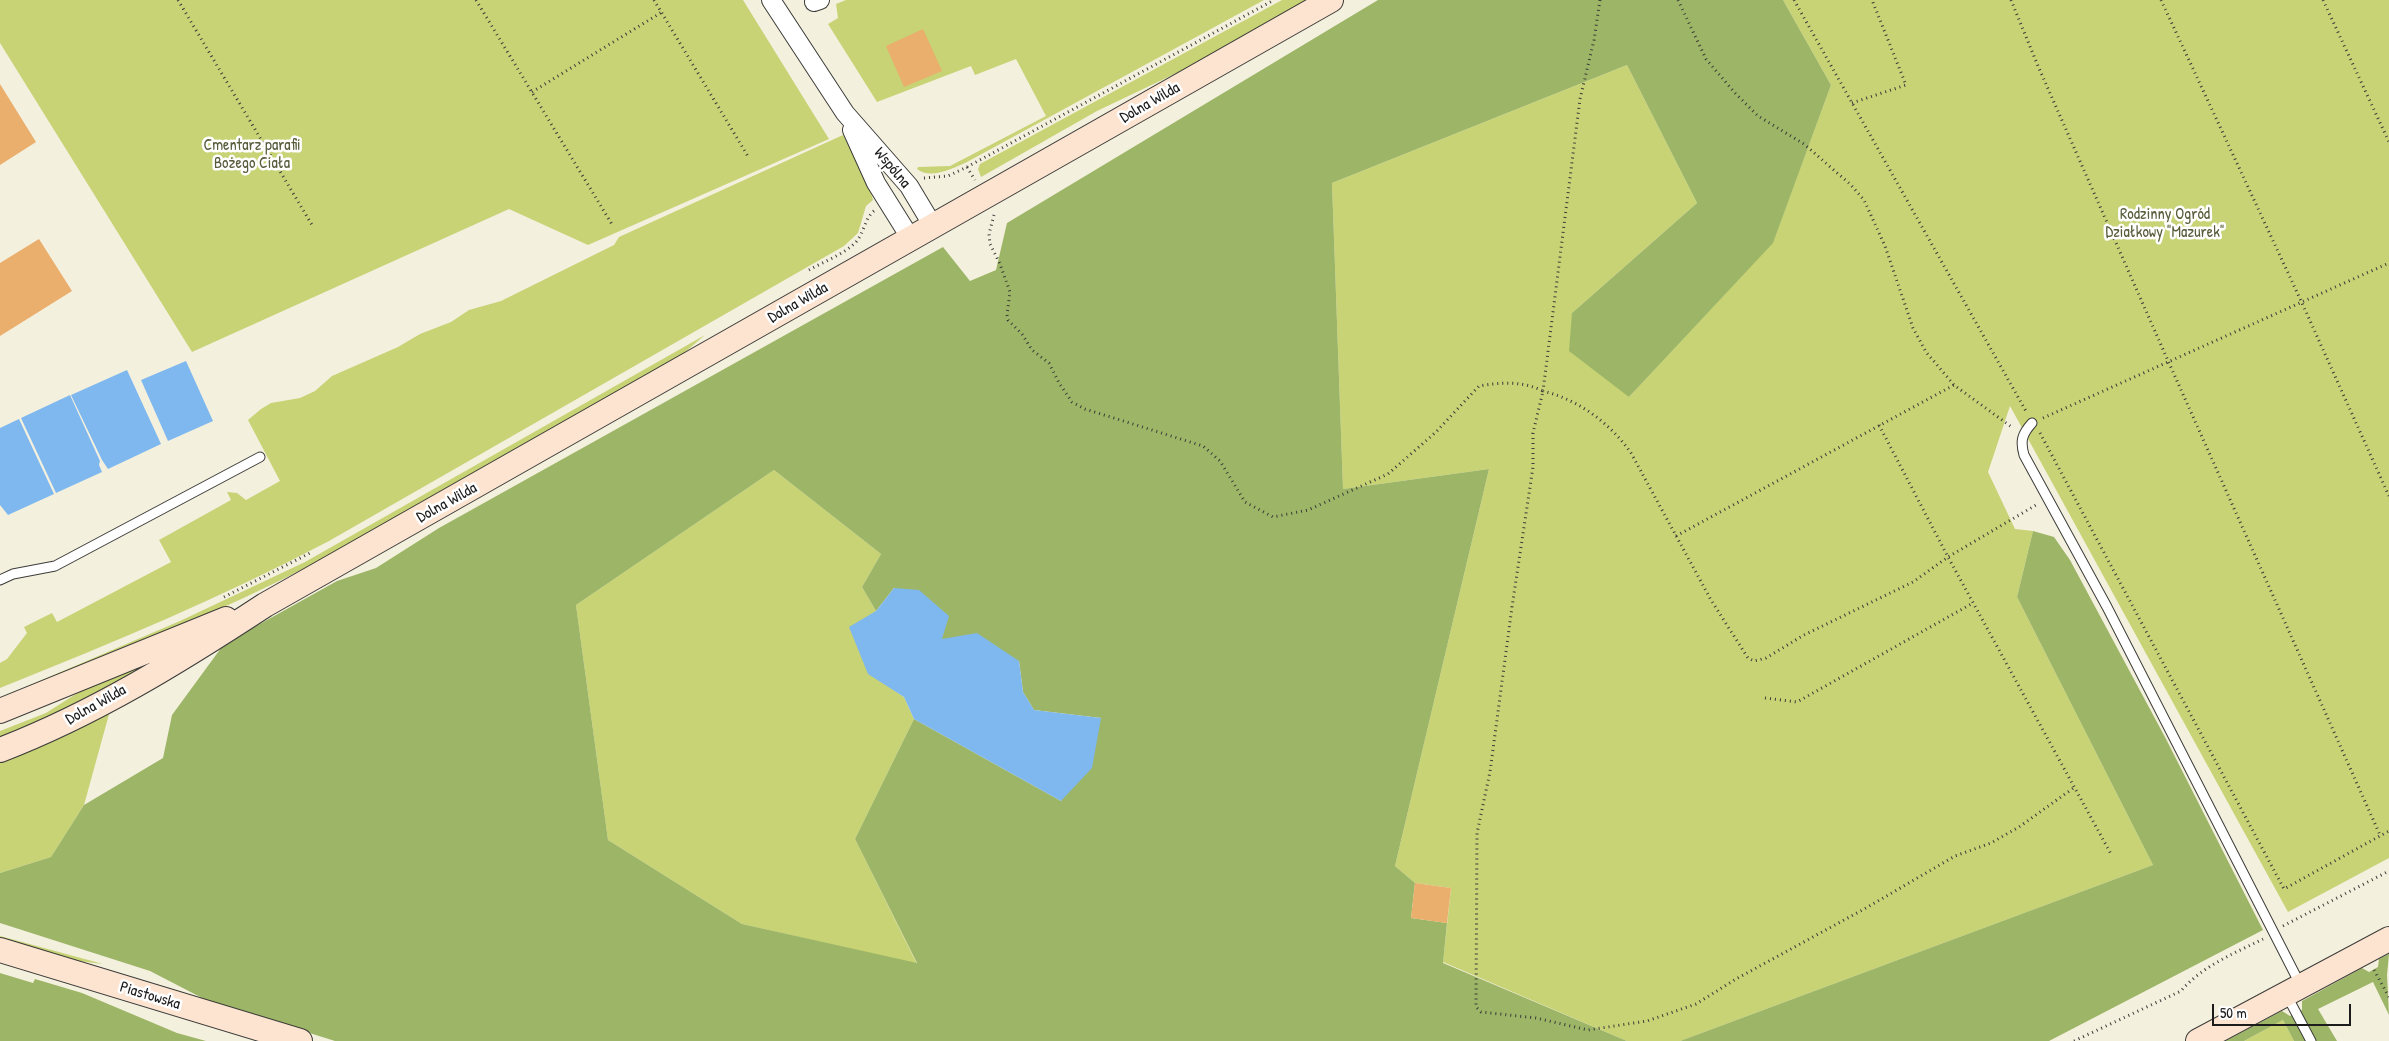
<!DOCTYPE html>
<html>
<head>
<meta charset="utf-8">
<style>
	body { margin:0 }
	#map { position:relative; width:2389px; height:1041px; overflow:hidden; background:#f4f0de; font-family:"Patrick Hand",sans-serif }
	canvas { display:block }
	.scale { position:absolute; left:2212px; top:1004px; width:139px; height:22px; box-sizing:border-box; border:2px solid #1c1c1c; border-top:0; padding-left:6px; font-size:15px; line-height:18px; white-space:nowrap; color:#1c1c1c; -webkit-text-stroke:4px #fff; paint-order:stroke }
</style>
</head>
<body>
<div id="map">
<canvas width="2389" height="1041"></canvas>
<div class="scale">50 m</div>
</div>
<script>
const c = document.querySelector('canvas').getContext('2d');
c.lineJoin = 'round';
function fillPath(path, color) { c.fillStyle = color; c.fill(path, 'evenodd'); }
function trace(path, color, width, dash) { c.strokeStyle = color; c.lineWidth = width; c.lineCap = dash ? 'butt' : 'round'; c.setLineDash(dash || []); c.stroke(path); }
function drawText(font, color, halo, rows, align = 'center') {
  c.font = font + ' "Patrick Hand",sans-serif'; c.lineWidth = 5; c.setLineDash([]); c.textBaseline = 'middle'; c.strokeStyle = halo; c.fillStyle = color; for (const [text, x, y, turn = 0] of rows) {
    c.save(); c.translate(x, y); c.rotate((+turn || 0) * Math.PI / 180); c.textAlign = isNaN(turn) ? turn : align; if (halo) c.strokeText(text, 0, 0); c.fillText(text, 0, 0); c.restore();
  }
}
fillPath(new Path2D(`
	M0 0H743L829 139 588 245 509 209 192 352 0 43Z
	M846 0H1264L967 162C954 168 930 180 917 169L918 167 950 166 1046 116 1016 59 975 75 971 66 877 102 828 24 838 18 836 4Z
	M1282 0H1311L1206 59 1097 111 981 177 978 169 980 164Z
	M1783 0H2389V858L2288 912 2010 406 1988 472 2015 529 2033 531 2017 597 2153 865 1680 1041H1627L1443 962 1451 888 1415 883 1395 866 1489 469 1343 489 1332 183 1627 65 1697 203 1572 313 1629 397 1773 242 1831 85Z
	M843 135 869 186 873 200 866 206 858 233 844 246 329 541C223 597 112 643 0 688V663L7 659 27 633 24 627 52 613 57 622 171 562 159 540 231 500 227 492 237 493 246 500 280 481 248 420 261 409 271 403 300 398 315 391 332 376 398 347 420 334 451 322 469 310 501 301 614 245 619 237Z
	M705 335 677 359C545 435 414 515 277 582 187 626 93 662 0 700V698L180 621 305 562Z
	M774 470 881 554 862 587 876 611 868 673 904 697 914 719 855 839 917 964 742 924 608 840 576 605Z
	M167 654 79 706 0 740V731L46 713 79 692Z
	M111 707 84 805 51 857 0 873V761Z
	M0 936 103 964 62 959 0 940Z
	M2283 1020 2294 1041H2244Z`), '#c7d375');
fillPath(new Path2D(`
	M1378 0H1783L1831 85 1773 243 1629 397 1569 351 1572 313 1697 203 1627 65 1332 183 1343 489 1489 469 1395 866 1415 883 1411 918 1447 923 1443 963 1627 1041H335L208 1001 150 971 0 923V873L51 857 84 805 163 758 172 715 224 644 337 581 376 568 439 528 943 247 970 281 996 270 1007 223ZM774 470 881 554 862 587 876 611 894 588 942 639 1019 661 1023 692 1034 710 1101 718 1061 801 914 719 855 839 917 963 742 924 608 840 576 605Z
	M2033 531 2054 537 2070 560 2166 739 2263 930 2049 1041H1680L2153 865 2017 597Z
	M2389 954 2387 975 2389 1015 2373 982 2318 1009 2337 1041H2294L2283 1020 2244 1041H2225L2282 1011 2290 1016 2302 1010V1001L2362 968 2369 972 2378 967 2379 959Z
	M0 973 33 983 35 979 82 993 177 1033 206 1041H0Z`), '#9db566');
fillPath(new Path2D(`
	M186 361 213 421 168 441 141 380Z
	M127 370 161 444 108 469 102 460 71 395Z
	M70 395 100 461 99 465 102 472 56 493 21 418Z
	M19 419 54 494 8 515 0 505V428Z
	M894 588 919 590 949 616 942 639 977 633 1019 661 1023 692 1034 710 1101 718 1092 768 1061 801 914 719 904 697 868 674 849 627 876 611Z`), '#7fb8ef');
fillPath(new Path2D(`
	M923 29 942 71 904 87 886 46Z
	M0 84 36 142 0 165Z
	M39 239 72 291 0 336V263Z
	M1415 883 1451 888 1447 923 1411 918Z`), '#eaae6d');
const lane = new Path2D(`
	M2032 423C2022 434 2020 441 2024 455L2107 607 2301 986
	M0 580 13 574 55 566 260 457
	M2286 994 2311 1041`);
const street = new Path2D(`
	M771 0 845 113 909 186 933 226
	M814 2 820 0
	M852 130 876 183 911 239`);
const secondary = new Path2D(`
	M0 711 226 619
	M0 750C94 714 181 660 265 605L1331 0
	M0 950 300 1041
	M2198 1041 2389 939`);
trace(lane, '#3c3c39', 11);
trace(street, '#3c3c39', 20);
trace(secondary, '#3c3c39', 26);
trace(new Path2D(`
	M178 0 312 225
	M476 0 613 226
	M654 0 749 158
	M1600 0 1594 40 1580 99 1543 391C1579 400 1610 423 1631 453L1711 600 1748 658 1754 661 1766 658 1804 635 1913 582 1948 557 2036 505
	M1678 0 1706 59 1735 93 1758 116 1804 144 1851 185 1864 200 1885 246 1913 328 1926 352 1954 385 2013 428
	M1794 0 2027 413
	M2011 0 2038 66 2169 363 2380 835
	M2161 0 2302 303 2389 496
	M2323 0 2389 142
	M532 92 662 12
	M1852 103 1906 85 1872 0
	M967 167 975 180
	M924 178 948 176 967 167 1274 0
	M994 215 989 234 990 244 1000 264 1010 292 1007 315 1008 320 1022 334 1032 350 1049 363 1059 383 1072 402 1085 409 1203 446 1220 461 1245 502 1273 517 1308 510 1388 474 1436 432 1479 386C1501 382 1523 381 1543 391L1533 433V467L1512 607 1490 772 1477 833 1476 1007 1481 1012 1536 1018 1588 1030 1647 1021 1696 1004 1736 979 1866 908 1955 856 1991 843 2019 827 2075 787
	M809 270C823 262 842 255 854 244 864 235 864 219 874 211
	M2043 418 2389 263
	M1879 425 1948 557 2111 854
	M2040 433 2284 889 2389 831
	M1676 536 1954 385
	M224 597 312 552
	M1765 698 1797 702 1973 603
	M2283 926 2389 871
	M2374 970 2389 997
	M2074 1041 2181 991C2202 966 2235 953 2263 939`), '#3c3c39', 3, [1, 4]);
trace(lane, '#fff', 9);
trace(street, '#fff', 18);
trace(secondary, '#fde4d1', 24);
drawText('16px', '#1c1c1c', '#fff', [
	["Dolna Wilda",1150,103,-30],
	["Wspólna",892,168,50],
	["Dolna Wilda",798,303,-30],
	["Dolna Wilda",447,503,-29],
	["Dolna Wilda",96,705,-29],
	["Piastowska",150,996,17]
]);
drawText('16px', '#585c3b', '#fff', [
	["Cmentarz parafii",252,146],
	["Bożego Ciała",252,164],
	["Rodzinny Ogród",2165,215],
	["Działkowy \"Mazurek\"",2165,233]
]);
</script>
</body>
</html>
